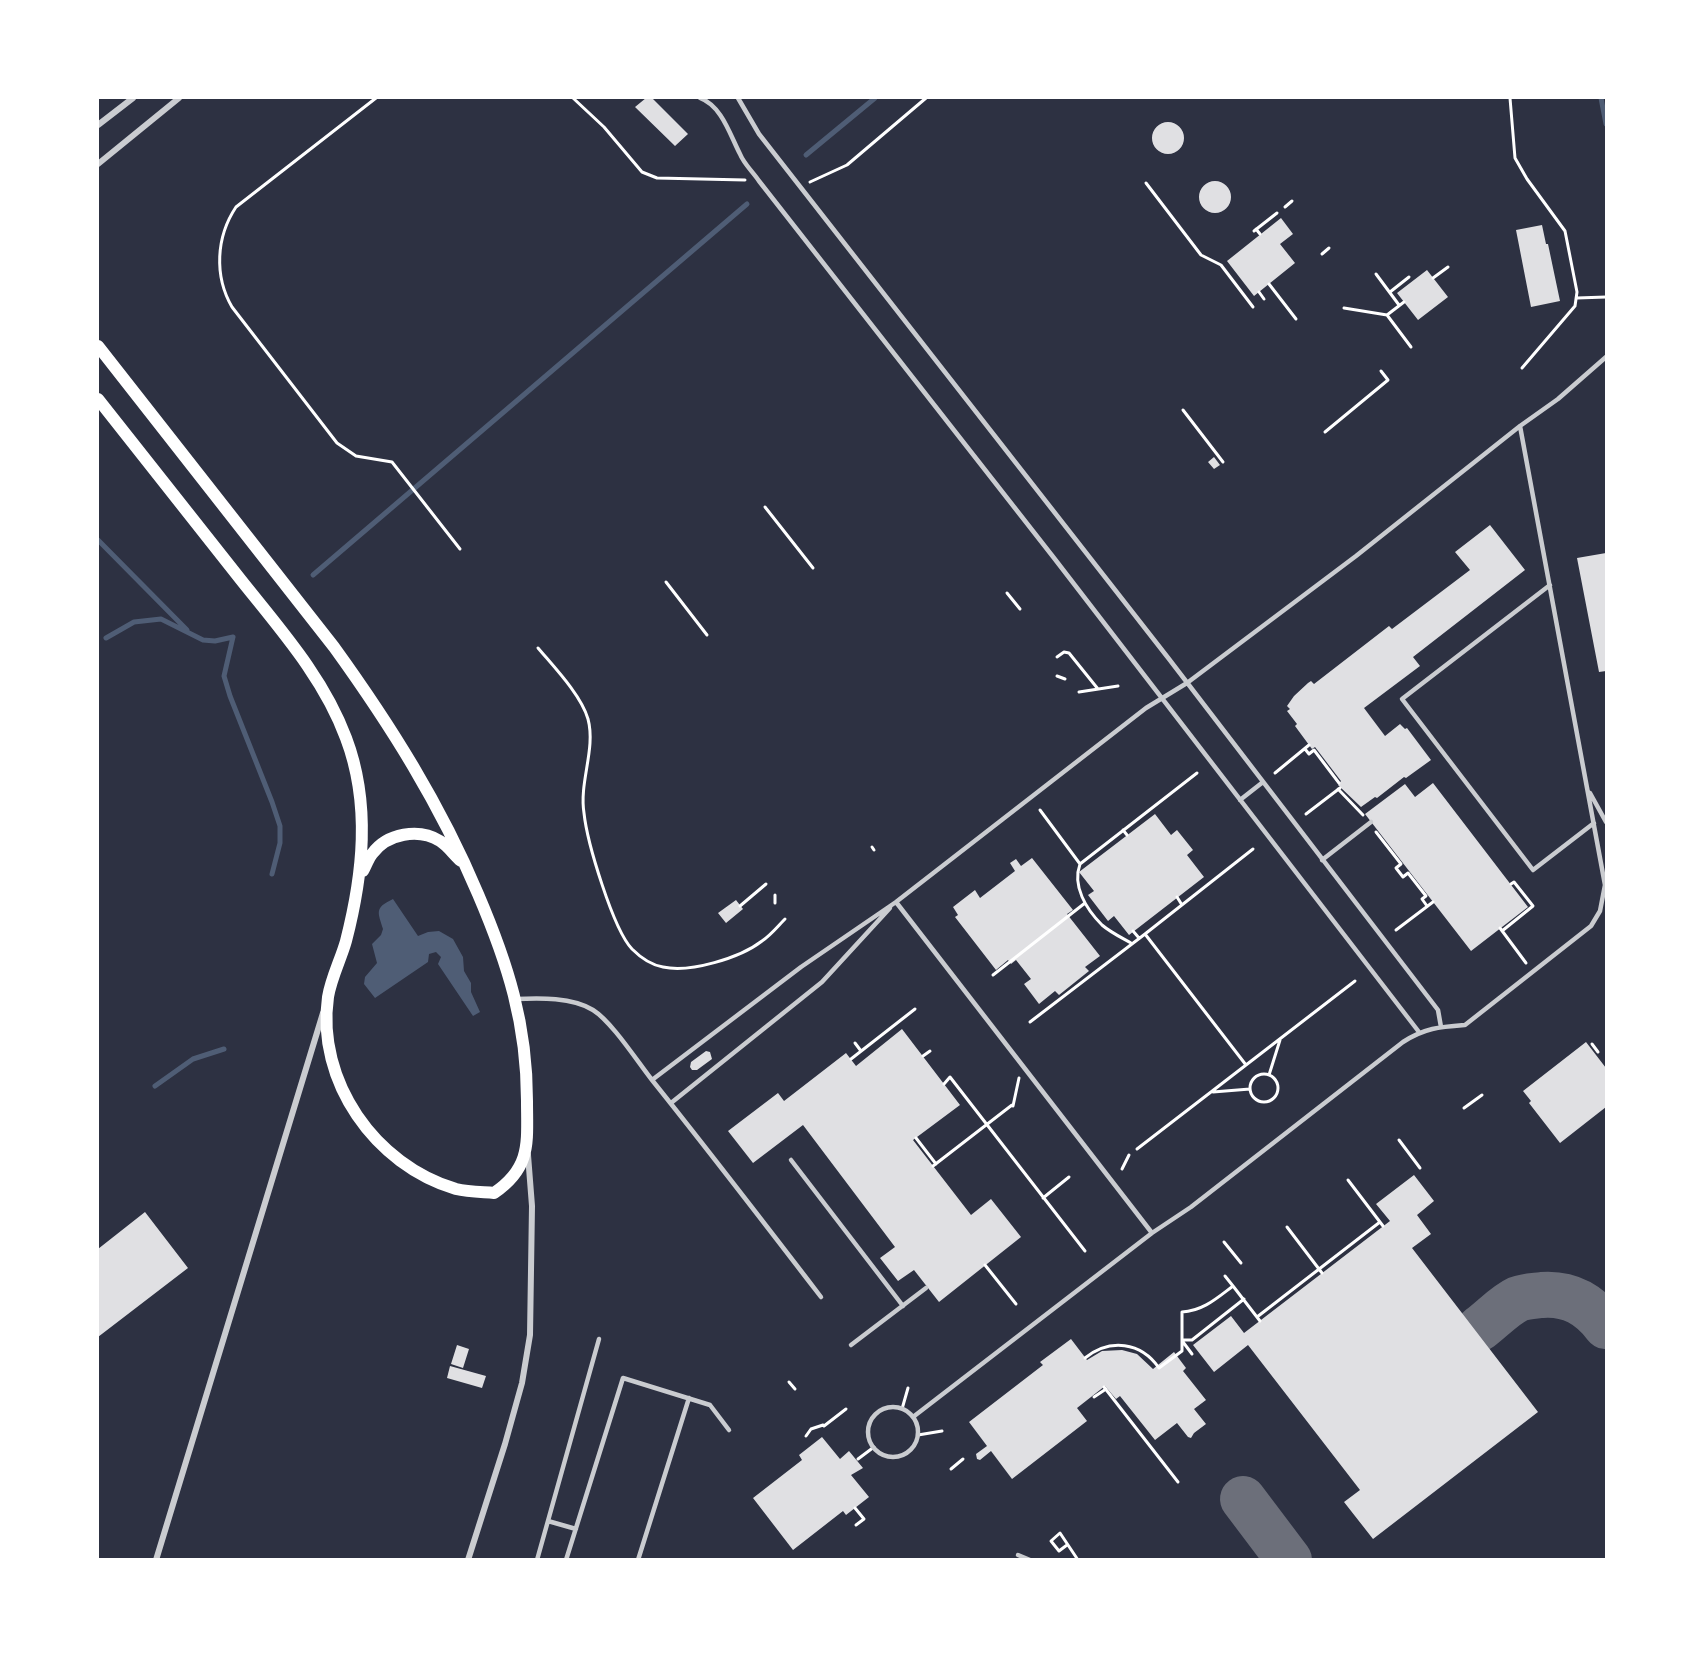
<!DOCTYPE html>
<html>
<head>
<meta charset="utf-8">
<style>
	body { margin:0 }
	#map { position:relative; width:1704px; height:1657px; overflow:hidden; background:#2d3142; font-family:"PT Sans Narrow",sans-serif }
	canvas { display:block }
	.frame { position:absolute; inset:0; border:99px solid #fff; pointer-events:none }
</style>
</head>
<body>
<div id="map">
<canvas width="1704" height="1657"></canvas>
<div class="frame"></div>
</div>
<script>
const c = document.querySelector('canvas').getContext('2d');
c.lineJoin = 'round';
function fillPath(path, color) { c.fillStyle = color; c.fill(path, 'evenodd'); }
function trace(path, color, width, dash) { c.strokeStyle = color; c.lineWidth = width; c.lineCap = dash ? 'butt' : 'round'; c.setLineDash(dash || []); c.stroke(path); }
fillPath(new Path2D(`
	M393 899 418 936 428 932 439 931 453 939 463 957 464 971 471 983V992L480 1012 473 1016 438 964 441 957 436 952 429 954 428 962 375 998 364 984 365 977 377 963 372 944 381 935 383 929C378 912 374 908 393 899Z`), '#4f5d75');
trace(new Path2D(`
	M1601 98 1606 124
	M806 155 875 98
	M98 540 187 630
	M313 575 747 204
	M233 637 224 676 230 696 272 802 280 826V843L272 874
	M106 638 134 622 161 619 203 640 215 641 233 637
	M155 1086 193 1059 224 1049`), '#4f5d75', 5);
trace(new Path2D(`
	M1480 1328C1492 1319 1505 1305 1518 1299 1526 1296 1534 1296 1542 1295 1570 1293 1590 1305 1606 1326
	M1243 1499 1289 1560`), '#6c6f7a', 46);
fillPath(new Path2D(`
	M646 98H652L688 134 675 146 635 107Z
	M1152 138a16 16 0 1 1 32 0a16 16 0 1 1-32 0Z
	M1199 197a16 16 0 1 1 32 0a16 16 0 1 1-32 0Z
	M1281 218 1293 234 1280 244 1295 263 1254 296 1227 261Z
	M1542 225 1546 244H1548L1560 301 1531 307 1516 230Z
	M1427 270 1448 297 1418 320 1397 293Z
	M1214 457 1220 465 1214 469 1208 462Z
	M1490 525 1525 570 1413 657 1420 666 1364 708 1385 736 1400 724 1405 729 1407 728 1431 760 1406 778 1404 777 1377 798 1375 797 1361 807 1338 785 1341 781 1315 747 1312 749 1309 745 1295 726 1297 724 1287 711 1290 709 1287 706 1294 696 1308 683 1311 681 1314 684 1389 626 1392 629 1470 570 1455 552Z
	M1606 553V671L1599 672 1577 558Z
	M1433 783 1528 907 1471 951 1365 814 1405 784 1415 797Z
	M1155 814 1171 835 1177 830 1193 850 1187 855 1204 877 1129 935 1114 916 1108 921 1088 895 1094 891 1079 872Z
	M1032 858 1073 910 1067 914 1100 956 1085 967 1089 971 1059 995 1055 991 1039 1004 1024 984 1031 979 1016 960 1011 964 1008 960 996 970 955 917 958 915 953 907 975 890 980 898 1015 871 1010 863 1016 859 1021 866Z
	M736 900 743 909 726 923 718 913Z
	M902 1029 960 1105 913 1140 971 1215 991 1199 1021 1237 939 1302 914 1270 898 1281 880 1258 895 1247 803 1125 753 1163 728 1131 778 1093 784 1101 846 1053 856 1066Z
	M1586 1042 1606 1068V1107L1560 1143 1529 1103 1531 1101 1523 1091Z
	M706 1051 710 1052 712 1059 697 1070H692L690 1067 691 1062Z
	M1414 1175 1434 1201 1417 1215 1431 1234 1412 1248 1538 1412 1373 1539 1344 1502 1360 1490 1248 1345 1214 1372 1193 1345 1231 1316 1244 1333 1390 1221 1376 1204Z
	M145 1212 188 1268 98 1337V1249Z
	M1071 1339 1087 1360 1102 1351 1122 1350 1137 1354 1153 1369 1174 1352 1186 1368 1183 1371 1206 1400 1194 1409 1206 1424 1194 1433 1191 1438 1188 1437 1177 1423 1155 1440 1120 1396 1116 1399 1105 1386 1077 1408 1087 1421 1012 1479 991 1451 980 1460 977 1459 976 1454 987 1446 969 1422 1043 1365 1040 1362Z
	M457 1345 469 1349 463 1368 451 1364Z
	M450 1366 486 1376 482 1388 447 1378Z
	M822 1437 840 1459 849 1451 863 1468 851 1475 869 1497 846 1515 843 1511 793 1550 753 1498 802 1460 799 1455Z`), '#e0e0e3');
trace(new Path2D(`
	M376 98 236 207C216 237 214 276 232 307L337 443 356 456 392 462 460 549
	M573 98 604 127 642 172 657 178 745 180
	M1510 98 1515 158 1527 179 1565 231 1577 292 1575 306 1522 368
	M810 182 847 165 926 98
	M1146 183 1201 255 1221 265 1253 307
	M1285 207 1292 201
	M1256 229 1260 234
	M1254 231 1277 213
	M1322 254 1329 248
	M1376 274 1399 305
	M1433 278 1448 267
	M1269 284 1296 319
	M1259 292 1264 299
	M1390 292 1409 277
	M1577 298 1606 297
	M1404 302 1387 315 1411 347
	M1344 308 1387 315
	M1183 410 1223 462
	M1325 432 1388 380 1381 371
	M765 507 813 568
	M666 582 707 635
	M1007 593 1020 609
	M538 648C554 667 581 695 588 719 596 749 579 782 584 813 587 842 613 929 632 949 641 958 651 965 663 967 690 973 740 958 762 941 771 935 778 926 785 919
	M1057 657 1064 652 1069 653 1098 689
	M1057 676 1065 679
	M1079 692 1118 686
	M1305 749 1309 754 1314 750 1339 783
	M1275 773 1309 745
	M1338 789 1363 815
	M1040 810 1080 864C1072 886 1086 909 1102 925 1110 932 1122 938 1131 943
	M1306 814 1340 788
	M1123 830 1127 835
	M1376 832 1401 864 1396 868 1403 877 1408 873 1426 896 1422 899 1427 906
	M872 847 874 850
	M1080 864 1197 773
	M775 895V903
	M1177 897 1182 905
	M740 906 766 884
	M1500 928 1526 963
	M1396 930 1433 902
	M1133 931 1139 938
	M1502 931 1533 906 1514 882 1511 884
	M1145 934 1253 849
	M993 975 1085 903
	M1030 1022 1145 934 1246 1065
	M855 1043 861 1051
	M1592 1044 1598 1052
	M923 1056 930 1051
	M851 1059 915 1009
	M1250 1088a14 14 0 1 1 28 0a14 14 0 1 1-28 0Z
	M1269 1075 1280 1040
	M944 1084 950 1077 1085 1251
	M1213 1092 1250 1089
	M1013 1106 1019 1078
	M1464 1108 1482 1095
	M916 1138 936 1164
	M1399 1140 1420 1168
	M1137 1149 1355 981
	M933 1166 1012 1105
	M1122 1169 1129 1155
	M1348 1180 1383 1226
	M1043 1198 1069 1177
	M1287 1227 1322 1273
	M1224 1242 1241 1263
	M985 1265 1016 1304
	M1233 1286 1260 1321
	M1257 1317 1380 1222
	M1182 1340H1192L1244 1299
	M1183 1342 1192 1354
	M1085 1358C1110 1338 1141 1342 1159 1368L1182 1351V1312C1203 1311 1217 1298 1233 1286L1225 1276
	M789 1382 795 1389
	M1104 1387 1178 1482
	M1094 1397 1106 1389
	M902 1409 908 1388
	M824 1426 846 1409
	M918 1435 942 1431
	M806 1436 811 1429 823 1425
	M858 1459 874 1447
	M951 1469 963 1459
	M855 1508 864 1519 856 1525
	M1067 1545 1059 1551 1051 1541 1060 1533 1078 1560`), '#fff', 3);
trace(new Path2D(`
	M700 98C722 106 730 135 740 154 744 164 753 172 759 181L1054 558 1419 1032
	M738 98 759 134 1169 659 1438 1010 1441 1027
	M1550 585 1402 699 1533 870 1594 823
	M1590 793 1606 822
	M1240 800 1263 782
	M1322 860 1371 822
	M896 902 1152 1233
	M516 999C540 998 572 997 593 1010 612 1022 637 1061 652 1080 709 1151 765 1224 821 1297
	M652 1080 801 967 896 902 1146 708 1187 683 1356 556 1520 426 1558 399 1606 357
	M671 1103 822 982 890 908
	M791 1160 903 1306
	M851 1345 926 1288
	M868 1432a25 25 0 1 1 50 0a25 25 0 1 1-50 0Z
	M913 1417 1152 1233 1191 1207 1403 1042C1425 1028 1439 1027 1465 1025L1591 926 1600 911 1605 885 1520 426
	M548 1521 576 1529
	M1018 1555 1030 1560
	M537 1560 599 1339
	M566 1560 623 1378 710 1405 729 1430
	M638 1560 689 1398`), '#caccd0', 4.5);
trace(new Path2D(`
	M98 125 133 98
	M98 164 179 98
	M156 1560 323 1013
	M468 1560 505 1444 522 1383 530 1335 532 1206 528 1155`), '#caccd0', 6);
trace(new Path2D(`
	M98 346 334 647C391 726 440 804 478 894 508 964 527 1024 527 1101 527 1142 532 1167 494 1193 482 1192 468 1192 456 1189 375 1165 316 1081 328 997 331 978 341 959 346 941 363 875 371 804 346 738 324 678 280 629 241 580 193 519 145 459 98 399
	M363 871C366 866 368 859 372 854 387 833 419 828 440 841 448 846 454 855 461 861`), '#fff', 12);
</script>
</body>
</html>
